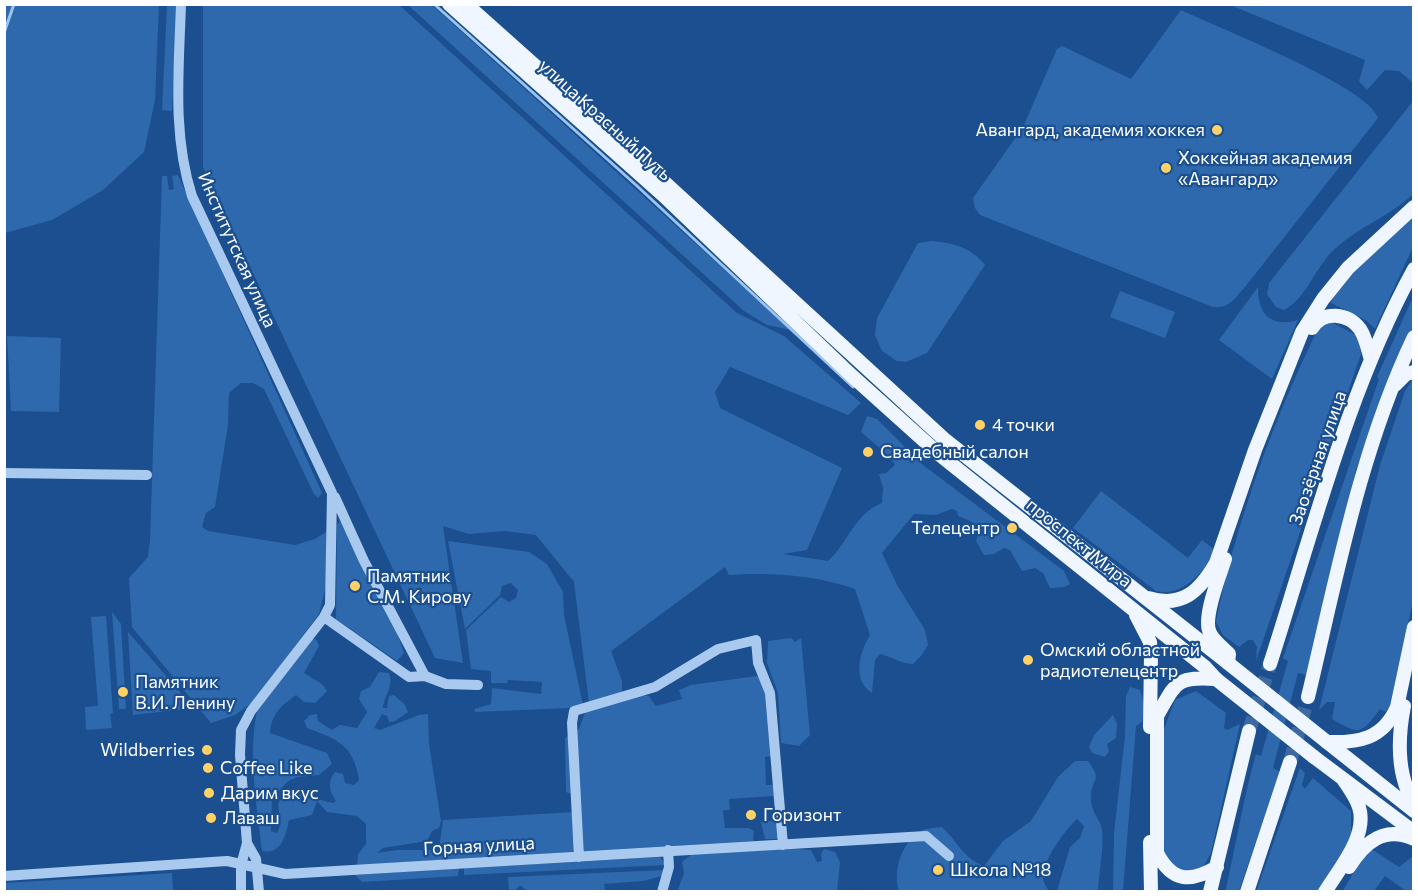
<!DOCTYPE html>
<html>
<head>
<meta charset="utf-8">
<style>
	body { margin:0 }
	#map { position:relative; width:1418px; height:896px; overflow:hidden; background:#1b4f8f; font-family:Commissioner,sans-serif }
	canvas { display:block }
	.frame { position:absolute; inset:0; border:6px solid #fff; pointer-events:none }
</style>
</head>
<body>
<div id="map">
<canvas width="1418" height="896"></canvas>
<div class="frame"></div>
</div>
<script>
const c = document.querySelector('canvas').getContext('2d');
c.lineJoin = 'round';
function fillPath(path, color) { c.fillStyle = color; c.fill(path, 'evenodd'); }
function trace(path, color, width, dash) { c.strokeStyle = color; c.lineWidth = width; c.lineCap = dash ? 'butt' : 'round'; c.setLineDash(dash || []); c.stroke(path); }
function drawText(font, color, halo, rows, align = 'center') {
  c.font = font + ' Commissioner,sans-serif'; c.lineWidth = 4.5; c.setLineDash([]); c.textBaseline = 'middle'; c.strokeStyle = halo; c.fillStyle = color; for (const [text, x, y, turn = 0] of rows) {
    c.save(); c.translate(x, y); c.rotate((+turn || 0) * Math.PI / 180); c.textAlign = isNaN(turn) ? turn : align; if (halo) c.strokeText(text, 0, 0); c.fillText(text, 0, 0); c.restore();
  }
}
fillPath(new Path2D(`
	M5 4 159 5 155 100 144 152 103 190 52 220 5 233Z
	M167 5H177L172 111 162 110Z
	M203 5H399L737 313 784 336 861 403 848 415 730 367 715 392 720 408 842 468 807 550 783 554 828 561C849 542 854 514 882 503L883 488 879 474 886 473 895 465 889 456 861 432 867 416 877 419 923 465 1064 571 1070 584 1064 587 1050 588 1043 573 1035 568 1022 571 1010 550 1004 548 994 554 984 555 976 541C984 523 971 522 958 516L957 511 952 509 936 515 914 514 882 553 897 585 925 630 928 645 921 656 913 664C899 663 893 657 880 654L875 660 872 693C851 679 860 652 870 635L855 589C816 575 771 572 729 575L725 567 611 651 622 681V694L589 703 574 582 536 535 505 531 469 534 443 526 463 663 435 658 203 167Z
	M408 5H432L791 330 767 325 744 311Z
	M1230 5H1413V83L1399 71 1385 70 1367 90 1359 81 1365 60Z
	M1181 10C1216 27 1368 86 1378 118L1245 287C1235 298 1229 309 1213 307L980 215 975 208 973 198 1023 127 1057 49 1062 46 1131 79Z
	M1413 101V194C1386 220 1348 230 1325 260 1312 277 1303 300 1284 310L1276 307 1267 294 1269 283Z
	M178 175 322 493 318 498 314 494 264 389 253 383H241L229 393 228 425 215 507 206 513 202 527 208 531 295 545 315 539 326 532 327 582 319 614 252 703 235 715 211 723 132 627 129 578 148 557 150 541 162 176H167L169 190 174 189 172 176Z
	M1413 216V247L1375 329 1367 321 1331 303C1332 287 1398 230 1413 216Z
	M932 241C953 243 971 247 985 265L927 353 906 362 897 361 882 351 875 335 877 318 918 243Z
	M1258 287C1258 314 1270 328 1298 320L1272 379 1219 340Z
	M1120 291 1175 312 1165 338 1110 317Z
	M1413 297V327L1387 384 1356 469 1319 632 1306 675 1298 673 1273 768 1280 772 1239 891 1225 892C1236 846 1243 799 1256 754L1261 756 1288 661 1283 658 1379 379 1377 377Z
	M1329 321 1358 336 1361 354 1256 661 1257 647 1253 640H1248L1239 647 1223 635 1216 622C1235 524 1275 415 1320 325Z
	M7 336 61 338 59 412 11 411Z
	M1413 379V600L1390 706 1386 712 1380 709C1361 735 1359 735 1332 719L1335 702H1327L1319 710 1380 465 1405 391Z
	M1101 491 1188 558 1202 540 1217 552C1202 572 1184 597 1156 591L1073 528Z
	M340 521 396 630 404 653 397 661 336 619 337 525Z
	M448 541 529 552 547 564 563 592 564 615 583 705 569 708 475 712 474 709 491 704 492 688 541 694 542 682 508 680 507 683H491V671L471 669 466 630 501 597 509 602 516 598 518 590 511 583 502 586 500 595 465 629Z
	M112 612 121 624 126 709H119Z
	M106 616 113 713 110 714 112 728 86 730 85 707 98 706 91 617Z
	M128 632 194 708 133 715Z
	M791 638 795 642 801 638 810 735 799 746 781 743 778 693 767 663 768 641Z
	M310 639H316L319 646 304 673 322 684 327 691 315 703 304 702 296 695C280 707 272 713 270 733L327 753 332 764 319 775 298 777 288 781 272 798 271 831 277 833C285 818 276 814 279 801 304 785 309 799 333 803L336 801C329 791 327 782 335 772L343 774 345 783 354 785 359 780C354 745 337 739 307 728L304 721 310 715 317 714 318 721 332 730 340 725 357 728 367 712 359 699 361 691 370 687 379 672 389 673C394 688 384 695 383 708H387L389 696 394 695 405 705 408 712 395 721 389 722 387 716 382 714 374 728 380 730 419 715 428 714 429 744 441 821 439 828 432 831 427 841 383 848 377 853 397 850H439L443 820 573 812 571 794 566 792 565 738 579 729 586 710 641 695 649 696 656 706 682 699 679 690 691 685 757 676 764 681 773 756 765 757 766 785H776L781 837 777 839H765L761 822 776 820 773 796 729 799 730 810H723L725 828H749L754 831 753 841 357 865 358 854 366 844V824L357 816 327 812 317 801 312 815 289 820C286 834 282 855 262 851 257 806 247 752 258 707Z
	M1130 687 1140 690 1145 708 1142 722 1136 726 1123 891 1113 892 1114 833 1125 736 1126 696Z
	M1196 691 1226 713 1224 728 1227 730 1240 724 1211 853 1202 869 1185 871 1172 868 1162 852 1163 732 1175 700Z
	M1113 715 1117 724 1116 738 1107 744 1109 751 1105 757 1092 753 1089 747 1094 735Z
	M1075 761H1088C1103 781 1092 778 1091 795 1090 814 1101 818 1102 830 1104 847 1099 874 1098 891H1057L1070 847 1080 838 1084 826 1077 819C1065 830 1042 861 1043 878 1043 882 1047 888 1049 891H899C892 871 902 840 923 830 928 828 936 828 942 827 957 841 964 859 984 866L1003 841 1031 821 1058 777Z
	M1300 768 1305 773 1302 785 1305 789 1313 778 1351 811V838L1321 891 1256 892Z
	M797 849 811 850 817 862 822 861 821 854 824 849 835 852 840 862 837 891 677 892 684 873 682 862 693 853Z
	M1373 850 1399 867 1413 856V891H1406L1385 876 1374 891 1342 892 1364 855Z
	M660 857 666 865 464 875V868Z
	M459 868 458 876 362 882 355 875Z
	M665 870 662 876 643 881 604 884 605 892 527 891 520 885 515 891H509L508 877Z
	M172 873 173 891H5V883Z`), '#2e69ad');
trace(new Path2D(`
	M434 4 636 185 853 387
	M4 33 14 4`), '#9cc4f0', 3);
trace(new Path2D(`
	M1249 731 1270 664
	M1290 762 1308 697`), '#3d69a0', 14, [14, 7]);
trace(new Path2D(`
	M181 4C179 69 172 134 192 196L332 493 330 605 324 617 251 711 241 730 240 755 247 843 241 865V892
	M4 473 147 475
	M335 497 364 561 425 676
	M324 617 409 677 425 676 446 684 478 685
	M247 843 256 859 259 892
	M579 857 572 723 574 711 655 687 718 649 756 640 758 663 770 693 783 845
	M4 876 227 861 285 874 926 836 949 856
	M662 892 669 867 668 850`), '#a9c9ee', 10);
trace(new Path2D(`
	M449 4 663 195 851 375 940 455 1205 667 1216 679
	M466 4 626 147 944 439 1228 663
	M1312 328C1323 310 1348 313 1360 329 1366 338 1368 350 1371 360
	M1395 385 1406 374 1414 372
	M1225 559C1220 575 1202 618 1210 633 1213 640 1223 648 1229 654L1228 663
	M1148 598C1182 608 1199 592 1216 563L1255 450 1302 332 1323 299 1348 268 1414 207
	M1136 615 1150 642 1151 654 1150 727
	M1270 664C1312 534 1348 389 1414 269
	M1216 679C1175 676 1176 683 1157 716V853C1172 882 1190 883 1217 867
	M1308 697C1337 576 1360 450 1414 337
	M1404 706C1398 737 1396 774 1414 803
	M1327 742C1359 743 1383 739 1397 707L1414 627
	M1327 742 1414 811
	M1314 757 1414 832
	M1150 842 1151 892
	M1349 867C1364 843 1384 825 1414 839
	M1210 892 1249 731
	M1247 892 1290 762
	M1325 892C1339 869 1368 836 1359 807 1356 797 1349 788 1343 779`), '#f0f6ff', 14);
trace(new Path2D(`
	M1228 663 1327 742
	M1216 679 1314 757`), '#f0f6ff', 14);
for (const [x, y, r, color] of [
	[1217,130,6,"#ffd166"],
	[1166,168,6,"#ffd166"],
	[980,425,6,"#ffd166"],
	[868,452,6,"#ffd166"],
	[1012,528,6,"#ffd166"],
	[355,586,6,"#ffd166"],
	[1028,660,6,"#ffd166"],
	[123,692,6,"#ffd166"],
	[207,750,6,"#ffd166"],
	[208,768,6,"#ffd166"],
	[209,793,6,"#ffd166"],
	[751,815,6,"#ffd166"],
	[211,818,6,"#ffd166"],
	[938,870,6,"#ffd166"]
]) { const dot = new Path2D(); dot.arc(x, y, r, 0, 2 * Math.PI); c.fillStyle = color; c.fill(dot); trace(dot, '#1b4f8f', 2); }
drawText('18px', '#fff', '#1b4f8f', [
	["улица Красный Путь",605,120,42],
	["Институтская улица",237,250,66],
	["Заозёрная улица",1318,458,-71],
	["проспект Мира",1079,543,39],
	["Горная улица",479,846,-3]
]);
drawText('18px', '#fff', '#1b4f8f', [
	["Авангард, академия хоккея",1205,130,"right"],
	["Хоккейная академия",1178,158],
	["«Авангард»",1178,179],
	["4 точки",992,425],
	["Свадебный салон",880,452],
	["Телецентр",1000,528,"right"],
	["Памятник",367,576],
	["С.М. Кирову",367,597],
	["Омский областной",1040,650],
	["радиотелецентр",1040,671],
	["Памятник",135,682],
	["В.И. Ленину",135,703],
	["Wildberries",195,750,"right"],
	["Coffee Like",220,768],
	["Дарим вкус",221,793],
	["Горизонт",763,815],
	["Лаваш",223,818],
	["Школа №18",950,870]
], 'left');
</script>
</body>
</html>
